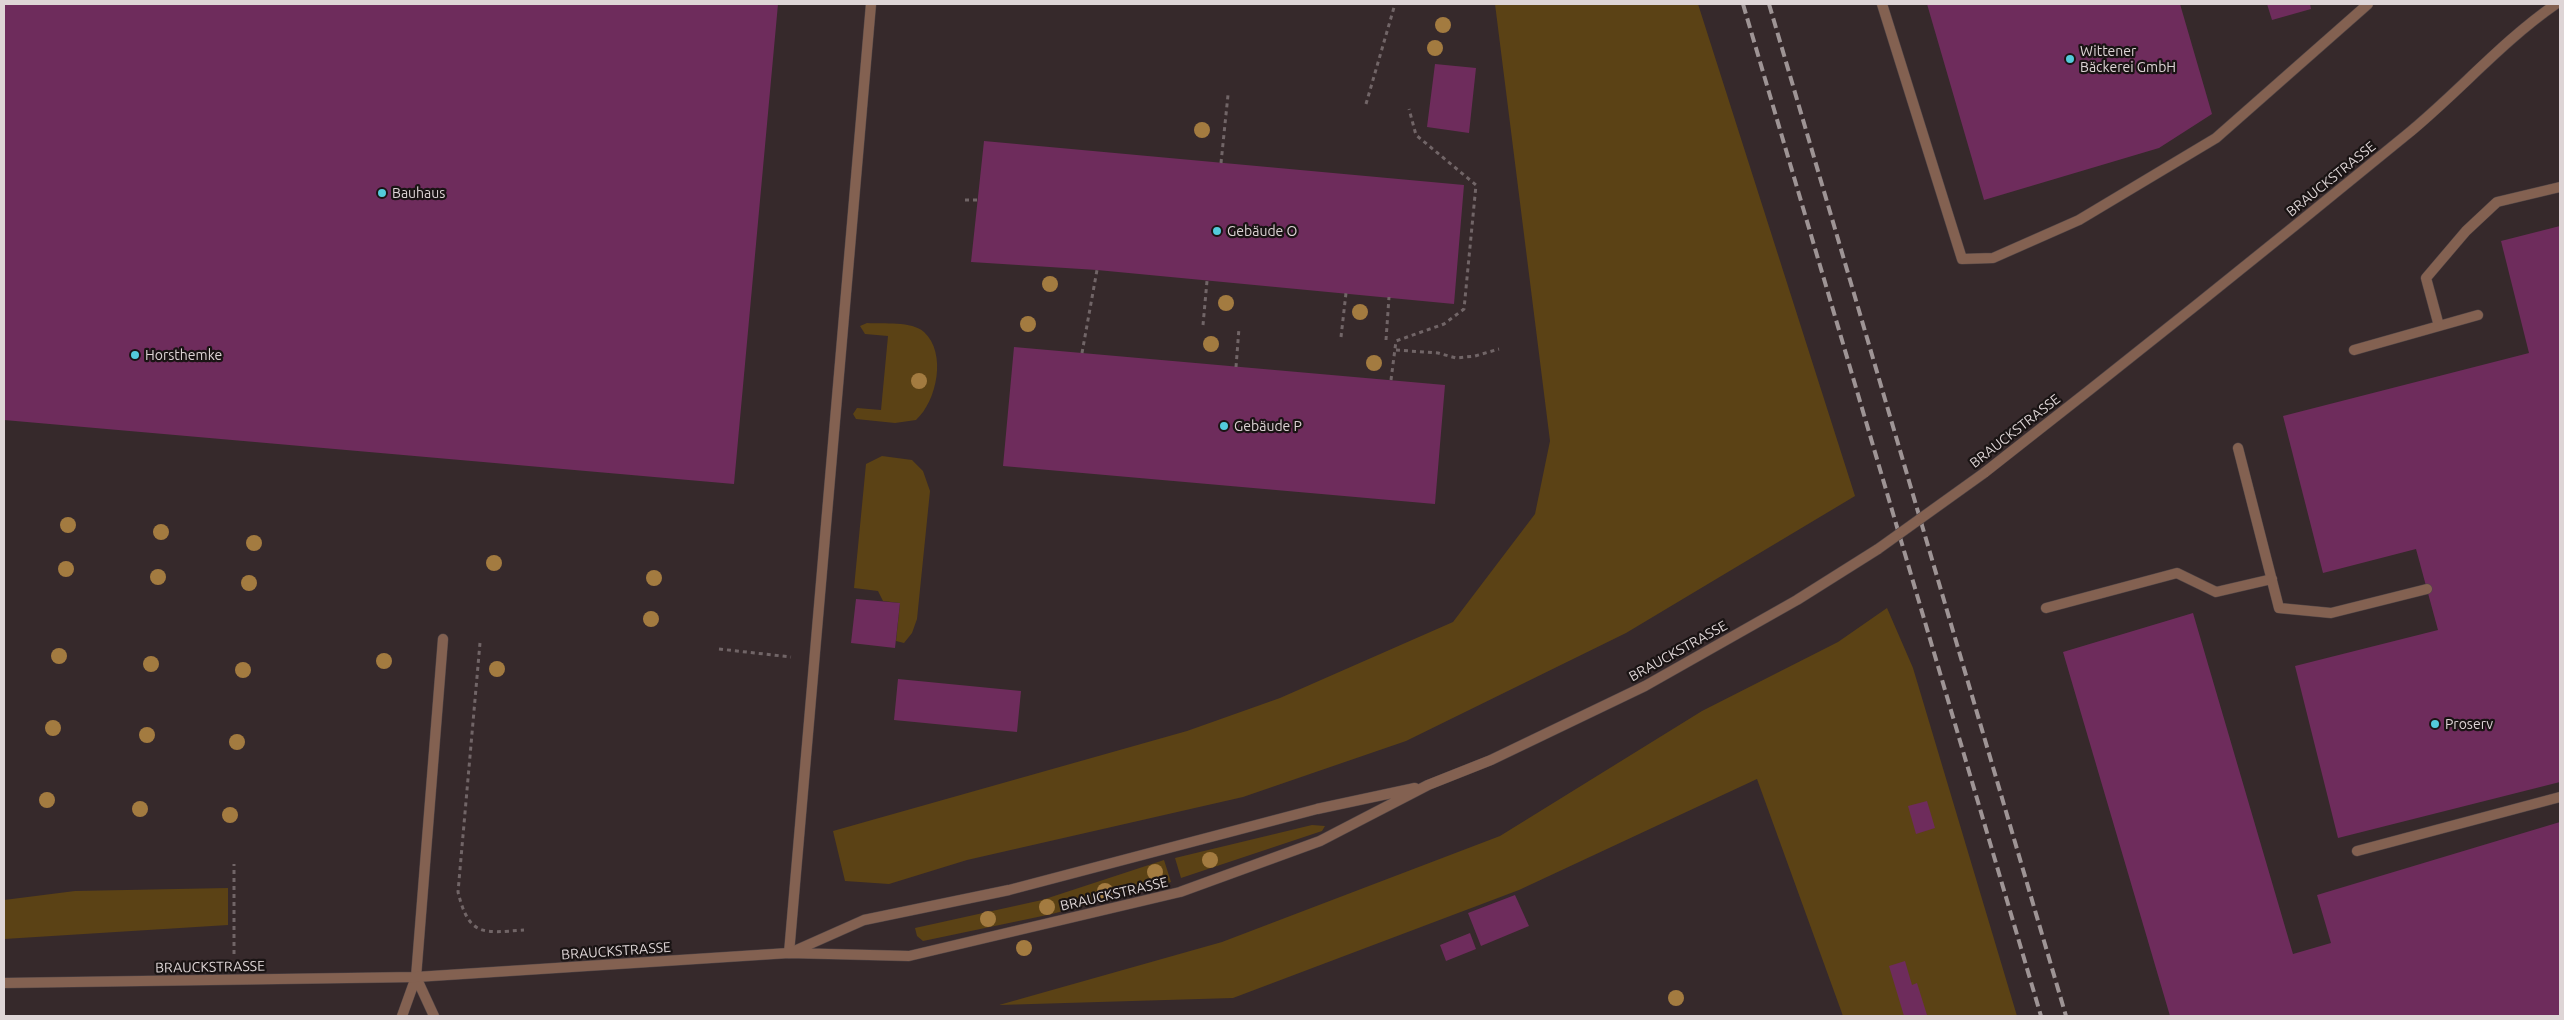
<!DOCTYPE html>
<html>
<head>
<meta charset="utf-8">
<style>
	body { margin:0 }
	#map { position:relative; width:2564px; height:1020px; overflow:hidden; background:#36292b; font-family:Ubuntu,sans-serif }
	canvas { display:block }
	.frame { position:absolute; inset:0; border:5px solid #ded5d6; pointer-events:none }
</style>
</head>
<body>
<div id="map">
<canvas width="2564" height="1020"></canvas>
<div class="frame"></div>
</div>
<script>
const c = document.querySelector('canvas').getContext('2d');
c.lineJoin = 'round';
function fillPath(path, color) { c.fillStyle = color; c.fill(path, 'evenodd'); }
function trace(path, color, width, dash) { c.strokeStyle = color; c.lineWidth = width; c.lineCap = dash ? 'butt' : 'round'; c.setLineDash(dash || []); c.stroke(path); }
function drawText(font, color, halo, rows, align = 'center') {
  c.font = font + ' Ubuntu,sans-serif'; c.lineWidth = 4.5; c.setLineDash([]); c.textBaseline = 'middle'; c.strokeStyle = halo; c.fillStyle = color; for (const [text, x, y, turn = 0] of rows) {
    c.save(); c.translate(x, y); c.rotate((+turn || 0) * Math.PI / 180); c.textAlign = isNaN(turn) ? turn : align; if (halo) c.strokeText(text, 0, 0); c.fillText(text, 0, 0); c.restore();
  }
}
fillPath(new Path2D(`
	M1495 4H1698L1855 496 1626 633 1406 741 1243 797 967 860 889 884 845 881 833 831 1187 731 1280 698 1453 622 1535 514 1550 441Z
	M867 323C883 324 912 321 924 332 947 353 937 401 916 420L895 423 856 419 853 414 857 408 881 410 888 336 865 334 860 326Z
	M882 456 912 460 923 471 930 491 917 619 912 633 904 643 896 641 900 603 883 601 878 591 854 588 866 464Z
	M1887 608 1913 668 2017 1016H1843L1757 779 1519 890 1233 998 999 1005 1222 942 1500 836 1702 711 1838 642Z
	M1312 825 1325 826 1322 831 1181 878 1175 858Z
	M1164 860 1171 882 1052 914 923 941 917 936 915 928 1042 900Z
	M228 888V925L4 939V900L75 891Z`), '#5b4215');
fillPath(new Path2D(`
	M4 4H778L734 484 4 420Z
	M1927 4H2180L2212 114 2159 148 1984 200Z
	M2267 4H2310L2311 9 2272 20Z
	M1435 64 1476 68 1469 133 1427 127Z
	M984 141 1464 185 1454 304 1097 270 971 262Z
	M2560 226V782L2338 838 2295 666 2438 630 2416 549 2323 573 2283 416 2529 353 2501 241Z
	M1014 347 1445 385 1435 504 1003 466Z
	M856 599 900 603 895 648 851 643Z
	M2193 613 2293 954 2331 943 2317 895 2560 822V1016H2170L2063 652Z
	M898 679 1021 691 1017 732 894 720Z
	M1927 801 1935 828 1916 834 1908 806Z
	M1515 895 1529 926 1481 946 1468 913Z
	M1470 933 1476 949 1446 961 1440 945Z
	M1905 961 1912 985 1917 983 1927 1015 1904 1016 1889 966Z`), '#6e2c5c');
const service = new Path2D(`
	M1882 4 1962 259 1993 258 2079 220 2216 138 2368 4
	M2439 326 2478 315
	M2354 350 2439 326 2426 278 2466 231 2497 202 2560 187
	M2238 448 2279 608 2331 613 2427 589
	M2046 608 2177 573 2216 592 2272 579
	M2357 851 2560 797
	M789 953 871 4
	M416 977 434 1016
	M402 1016 416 977 443 639`);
const tertiary = new Path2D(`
	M1984 473C2126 362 2266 250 2405 136 2457 94 2501 42 2556 4
	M792 952 864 920 1009 890 1317 809 1415 788
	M4 983 416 977 789 953 909 956 1180 892 1320 841 1428 785 1491 760 1645 686 1797 600 1878 549`);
trace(service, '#514546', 11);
trace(tertiary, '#514546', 11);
trace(new Path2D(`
	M1366 104 1395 4
	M1221 163 1228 95
	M965 200H978
	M1203 325 1207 281
	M1341 337 1346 293
	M1386 340 1389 297
	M1396 350 1438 353 1456 358 1475 356 1499 349
	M1082 353 1097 270
	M1236 367 1239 328
	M1391 380 1396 341 1444 324 1464 309 1476 185 1416 135 1409 109
	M480 643 458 892C469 937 483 933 524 930
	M719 649 791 657
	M234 954V864`), '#716567', 3, [4, 4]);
trace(service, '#836151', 10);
trace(tertiary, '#836151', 10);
trace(new Path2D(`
	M1743 4 2041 1016
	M1769 4 2066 1016`), '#9e9495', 4, [10, 5]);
const tertiaryBridge = new Path2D(`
	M1878 549 1984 473`);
trace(tertiaryBridge, '#514546', 11, []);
trace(tertiaryBridge, '#836151', 10);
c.fillStyle = '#a37b40';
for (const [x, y] of [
	[1443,25],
	[1435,48],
	[1202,130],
	[1050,284],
	[1226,303],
	[1360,312],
	[1028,324],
	[1211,344],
	[1374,363],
	[919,381],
	[68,525],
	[161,532],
	[254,543],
	[494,563],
	[66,569],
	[158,577],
	[654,578],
	[249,583],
	[651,619],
	[59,656],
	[384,661],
	[151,664],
	[497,669],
	[243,670],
	[53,728],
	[147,735],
	[237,742],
	[47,800],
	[140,809],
	[230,815],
	[1210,860],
	[1155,872],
	[1105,891],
	[1047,907],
	[988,919],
	[1024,948],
	[1676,998]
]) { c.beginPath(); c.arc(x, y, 8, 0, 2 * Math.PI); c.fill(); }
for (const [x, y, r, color] of [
	[2070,59,5,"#53cbdb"],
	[382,193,5,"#53cbdb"],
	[1217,231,5,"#53cbdb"],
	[135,355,5,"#53cbdb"],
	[1224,426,5,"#53cbdb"],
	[2435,724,5,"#53cbdb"]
]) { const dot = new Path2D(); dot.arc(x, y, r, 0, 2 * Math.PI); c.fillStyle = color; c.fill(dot); trace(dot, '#1a1414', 2); }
drawText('14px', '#ded5d6', '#1a1414', [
	["Wittener",2080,51],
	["Bäckerei GmbH",2080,67],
	["Bauhaus",392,193],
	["Gebäude O",1227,231],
	["Horsthemke",145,355],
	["Gebäude P",1234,426],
	["Proserv",2445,724]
], 'left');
drawText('14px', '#ded5d6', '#1a1414', [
	["BRAUCKSTRASSE",2331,179,-39],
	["BRAUCKSTRASSE",2015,431,-38],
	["BRAUCKSTRASSE",1678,651,-29],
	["BRAUCKSTRASSE",1114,894,-13],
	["BRAUCKSTRASSE",616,951,-4],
	["BRAUCKSTRASSE",210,967,-1]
]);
</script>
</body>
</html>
